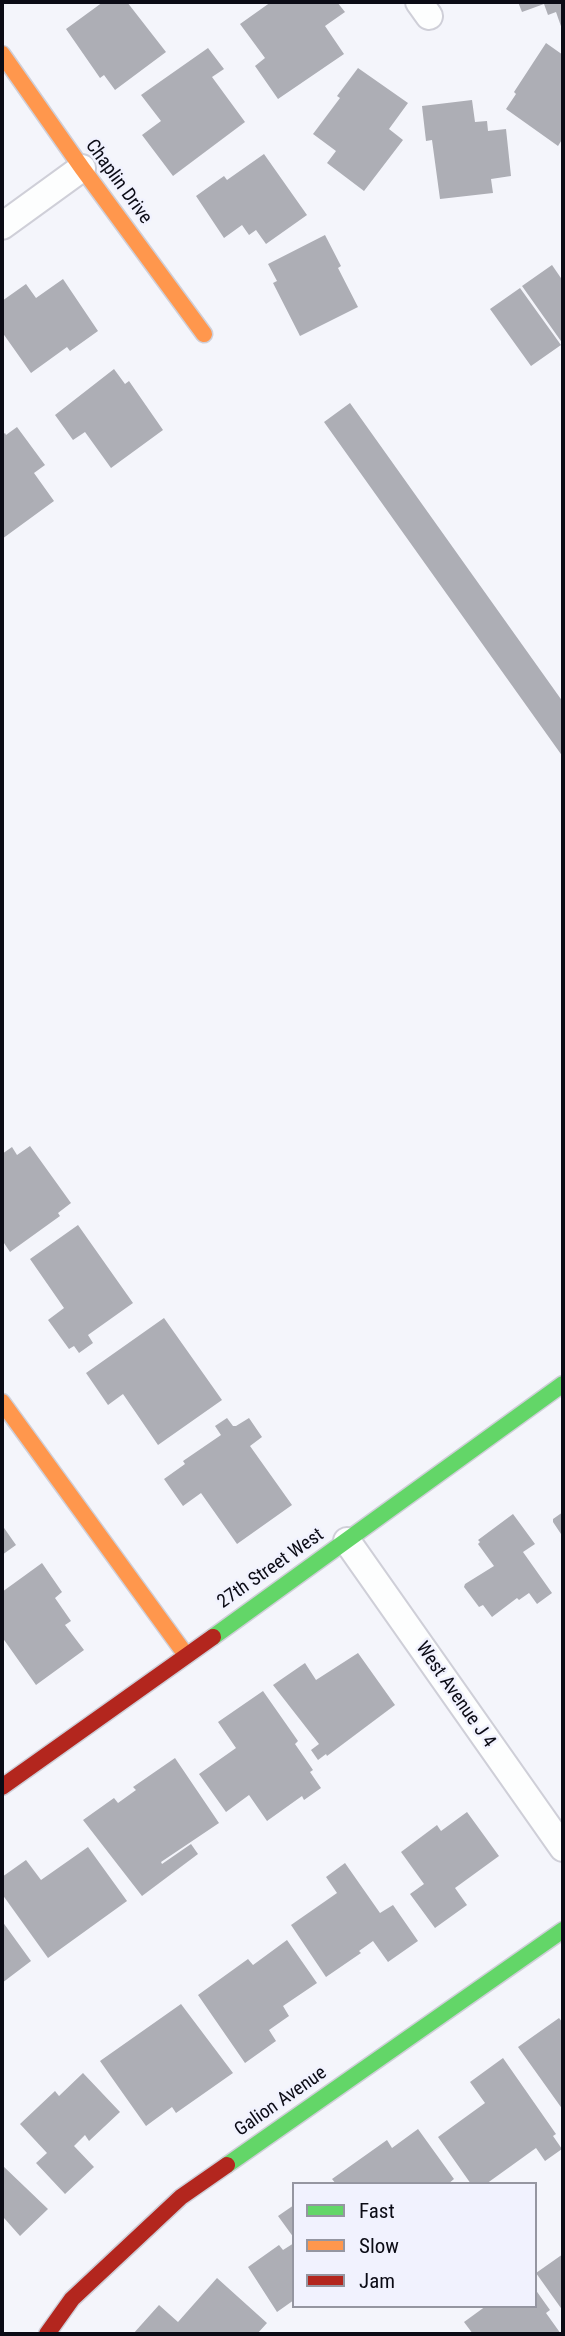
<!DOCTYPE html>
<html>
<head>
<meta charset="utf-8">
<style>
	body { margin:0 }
	#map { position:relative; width:565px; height:2336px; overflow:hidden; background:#f4f5fb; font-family:"Roboto Condensed",sans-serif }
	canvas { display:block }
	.frame { position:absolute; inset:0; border:4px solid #0b0b15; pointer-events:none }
	.legend { position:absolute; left:292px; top:2182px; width:245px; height:126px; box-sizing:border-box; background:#f1f2fe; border:2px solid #9596a1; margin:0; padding:9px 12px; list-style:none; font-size:21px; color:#0b0b15 }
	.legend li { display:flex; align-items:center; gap:14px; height:35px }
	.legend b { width:35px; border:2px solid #9596a1 }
</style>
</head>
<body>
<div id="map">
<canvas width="565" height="2336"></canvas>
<div class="frame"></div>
<ul class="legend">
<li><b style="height:9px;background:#63d668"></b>Fast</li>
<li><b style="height:9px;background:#ff974d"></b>Slow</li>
<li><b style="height:9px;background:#b3261e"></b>Jam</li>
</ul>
</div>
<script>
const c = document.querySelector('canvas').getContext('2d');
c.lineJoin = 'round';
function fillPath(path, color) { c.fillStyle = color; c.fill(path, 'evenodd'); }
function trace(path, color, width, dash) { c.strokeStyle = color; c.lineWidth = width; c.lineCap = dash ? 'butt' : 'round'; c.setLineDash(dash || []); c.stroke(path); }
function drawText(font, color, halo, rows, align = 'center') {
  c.font = font + ' "Roboto Condensed",sans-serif'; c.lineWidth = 5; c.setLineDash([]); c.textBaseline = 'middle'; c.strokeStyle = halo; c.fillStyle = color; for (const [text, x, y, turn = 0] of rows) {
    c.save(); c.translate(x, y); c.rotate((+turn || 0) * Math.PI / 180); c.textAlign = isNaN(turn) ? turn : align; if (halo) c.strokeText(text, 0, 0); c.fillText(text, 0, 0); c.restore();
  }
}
fillPath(new Path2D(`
	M103 2H127L166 52 115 90 104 75 100 78 66 29Z
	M271 2H337L345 12 325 26 344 54 278 99 255 66 265 58 240 24Z
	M518 2H563V32L556 12 548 15 544 4 522 12Z
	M546 43 563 55V138L558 146 506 109 516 94 514 92Z
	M208 48 224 69 212 77 245 122 173 176 142 135 161 121 141 95Z
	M358 68 408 103 389 129 403 140 364 191 327 163 336 151 313 134 340 98 337 96Z
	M472 100 475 122 487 121 488 131 506 129 511 176 491 179 493 193 440 199 432 140 426 141 422 106Z
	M264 154 307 215 266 244 256 230 249 235 242 225 224 238 196 196 224 176 227 180Z
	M325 235 341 266 338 268 358 307 300 336 273 283 277 281 268 264Z
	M552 265 563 281V344L522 286Z
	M63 279 98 331 70 351 67 347 31 373 2 332V301L26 284 36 298Z
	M520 288 561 345 531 366 490 309Z
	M114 369 125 384 129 381 163 430 111 468 85 432 73 440 55 415Z
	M350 403 563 702V757L324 422Z
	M17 427 45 465 34 473 54 501 2 539V435L5 433 6 435Z
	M30 1146 71 1203 58 1213 60 1216 10 1252 2 1240V1154L12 1147 17 1155Z
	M78 1225 133 1303 88 1335 93 1343 79 1353 74 1346 69 1349 48 1320 64 1308 30 1259Z
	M164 1318 222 1400 158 1445 123 1394 108 1405 86 1373Z
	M227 1418 233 1426H236L249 1418 262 1437 250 1446 292 1505 237 1544 201 1493 183 1506 164 1479 185 1464 183 1461 221 1435 215 1426Z
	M563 1512V1537L553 1522V1519Z
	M513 1514 535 1544 523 1552 552 1593 537 1604 529 1593 519 1600 517 1598 492 1617 483 1605 479 1607 464 1587 465 1584 494 1566 478 1544 480 1542 478 1540Z
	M2 1525 16 1545 2 1555Z
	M42 1563 62 1592 55 1598 71 1621 65 1625 84 1650 36 1685 2 1637V1592Z
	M358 1653 395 1705 327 1756 326 1754 318 1760 311 1750 319 1744 273 1685 305 1663 316 1680Z
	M263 1691 298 1741 295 1744 313 1770 310 1772 321 1788 304 1800 302 1796 267 1821 249 1795 226 1812 199 1774 236 1748 218 1722Z
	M175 1758 219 1823 161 1862 162 1864 191 1844 198 1854 142 1896 83 1820 114 1798 118 1803 136 1790 133 1787Z
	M467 1812 499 1856 455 1888 467 1905 435 1928 410 1894 424 1884 401 1852 437 1825 441 1831Z
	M88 1847 127 1901 48 1958 2 1894V1877L26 1860 41 1880Z
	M345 1863 380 1913 393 1905 418 1941 388 1962 373 1941 359 1951 361 1953 326 1977 291 1925 337 1893 326 1877Z
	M2 1921 31 1961 2 1983Z
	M287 1940 317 1983 283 2006 289 2016 269 2030 276 2041 245 2063 198 1995 248 1959 253 1965Z
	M181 2004 233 2073 176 2113 172 2107 146 2126 100 2061Z
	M559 2018 563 2023V2110L518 2047Z
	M503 2058 556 2134 553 2136 562 2149 545 2161 536 2148 486 2184H471L438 2137 485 2103 470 2082Z
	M83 2073 120 2112 89 2141 85 2135 74 2146 94 2167 65 2194 36 2163 47 2153 20 2124 55 2091 59 2096Z
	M418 2129 454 2179 448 2184H336L332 2179 387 2140 392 2148Z
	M2 2165 48 2209 20 2236 4 2218 2 2220Z
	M294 2205V2238L278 2216Z
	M294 2243V2300L277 2312 248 2267 279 2245 283 2250Z
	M563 2254V2311L536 2273Z
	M217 2278 267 2323 257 2334H133L159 2305 178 2322Z
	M535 2289 550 2310 546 2313 561 2334H473L464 2322 486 2306H535Z`), '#adaeb5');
const street = new Path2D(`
	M419 2 429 16
	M2 226 82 168
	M347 1541 563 1848`);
const fast = new Path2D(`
	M213 1637 563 1384
	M227 2165 563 1930`);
const slow = new Path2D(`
	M2 54 82 168 204 334
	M2 1402 186 1655`);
const jam = new Path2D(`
	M2 1787 213 1637
	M47 2334 72 2299 181 2197 227 2165`);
trace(street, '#cfcfd8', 30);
trace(fast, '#cfcfd8', 19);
trace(slow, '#cfcfd8', 19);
trace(jam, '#cfcfd8', 19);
trace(street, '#fdfefe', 26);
trace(fast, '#63d668', 16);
trace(slow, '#ff974d', 16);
trace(jam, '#b3261e', 16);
drawText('19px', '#0b0b15', '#f1f2fe', [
	["Chaplin Drive",118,182,54],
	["27th Street West",271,1569,-35],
	["West Avenue J 4",455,1695,55],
	["Galion Avenue",281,2102,-35]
]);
</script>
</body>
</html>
